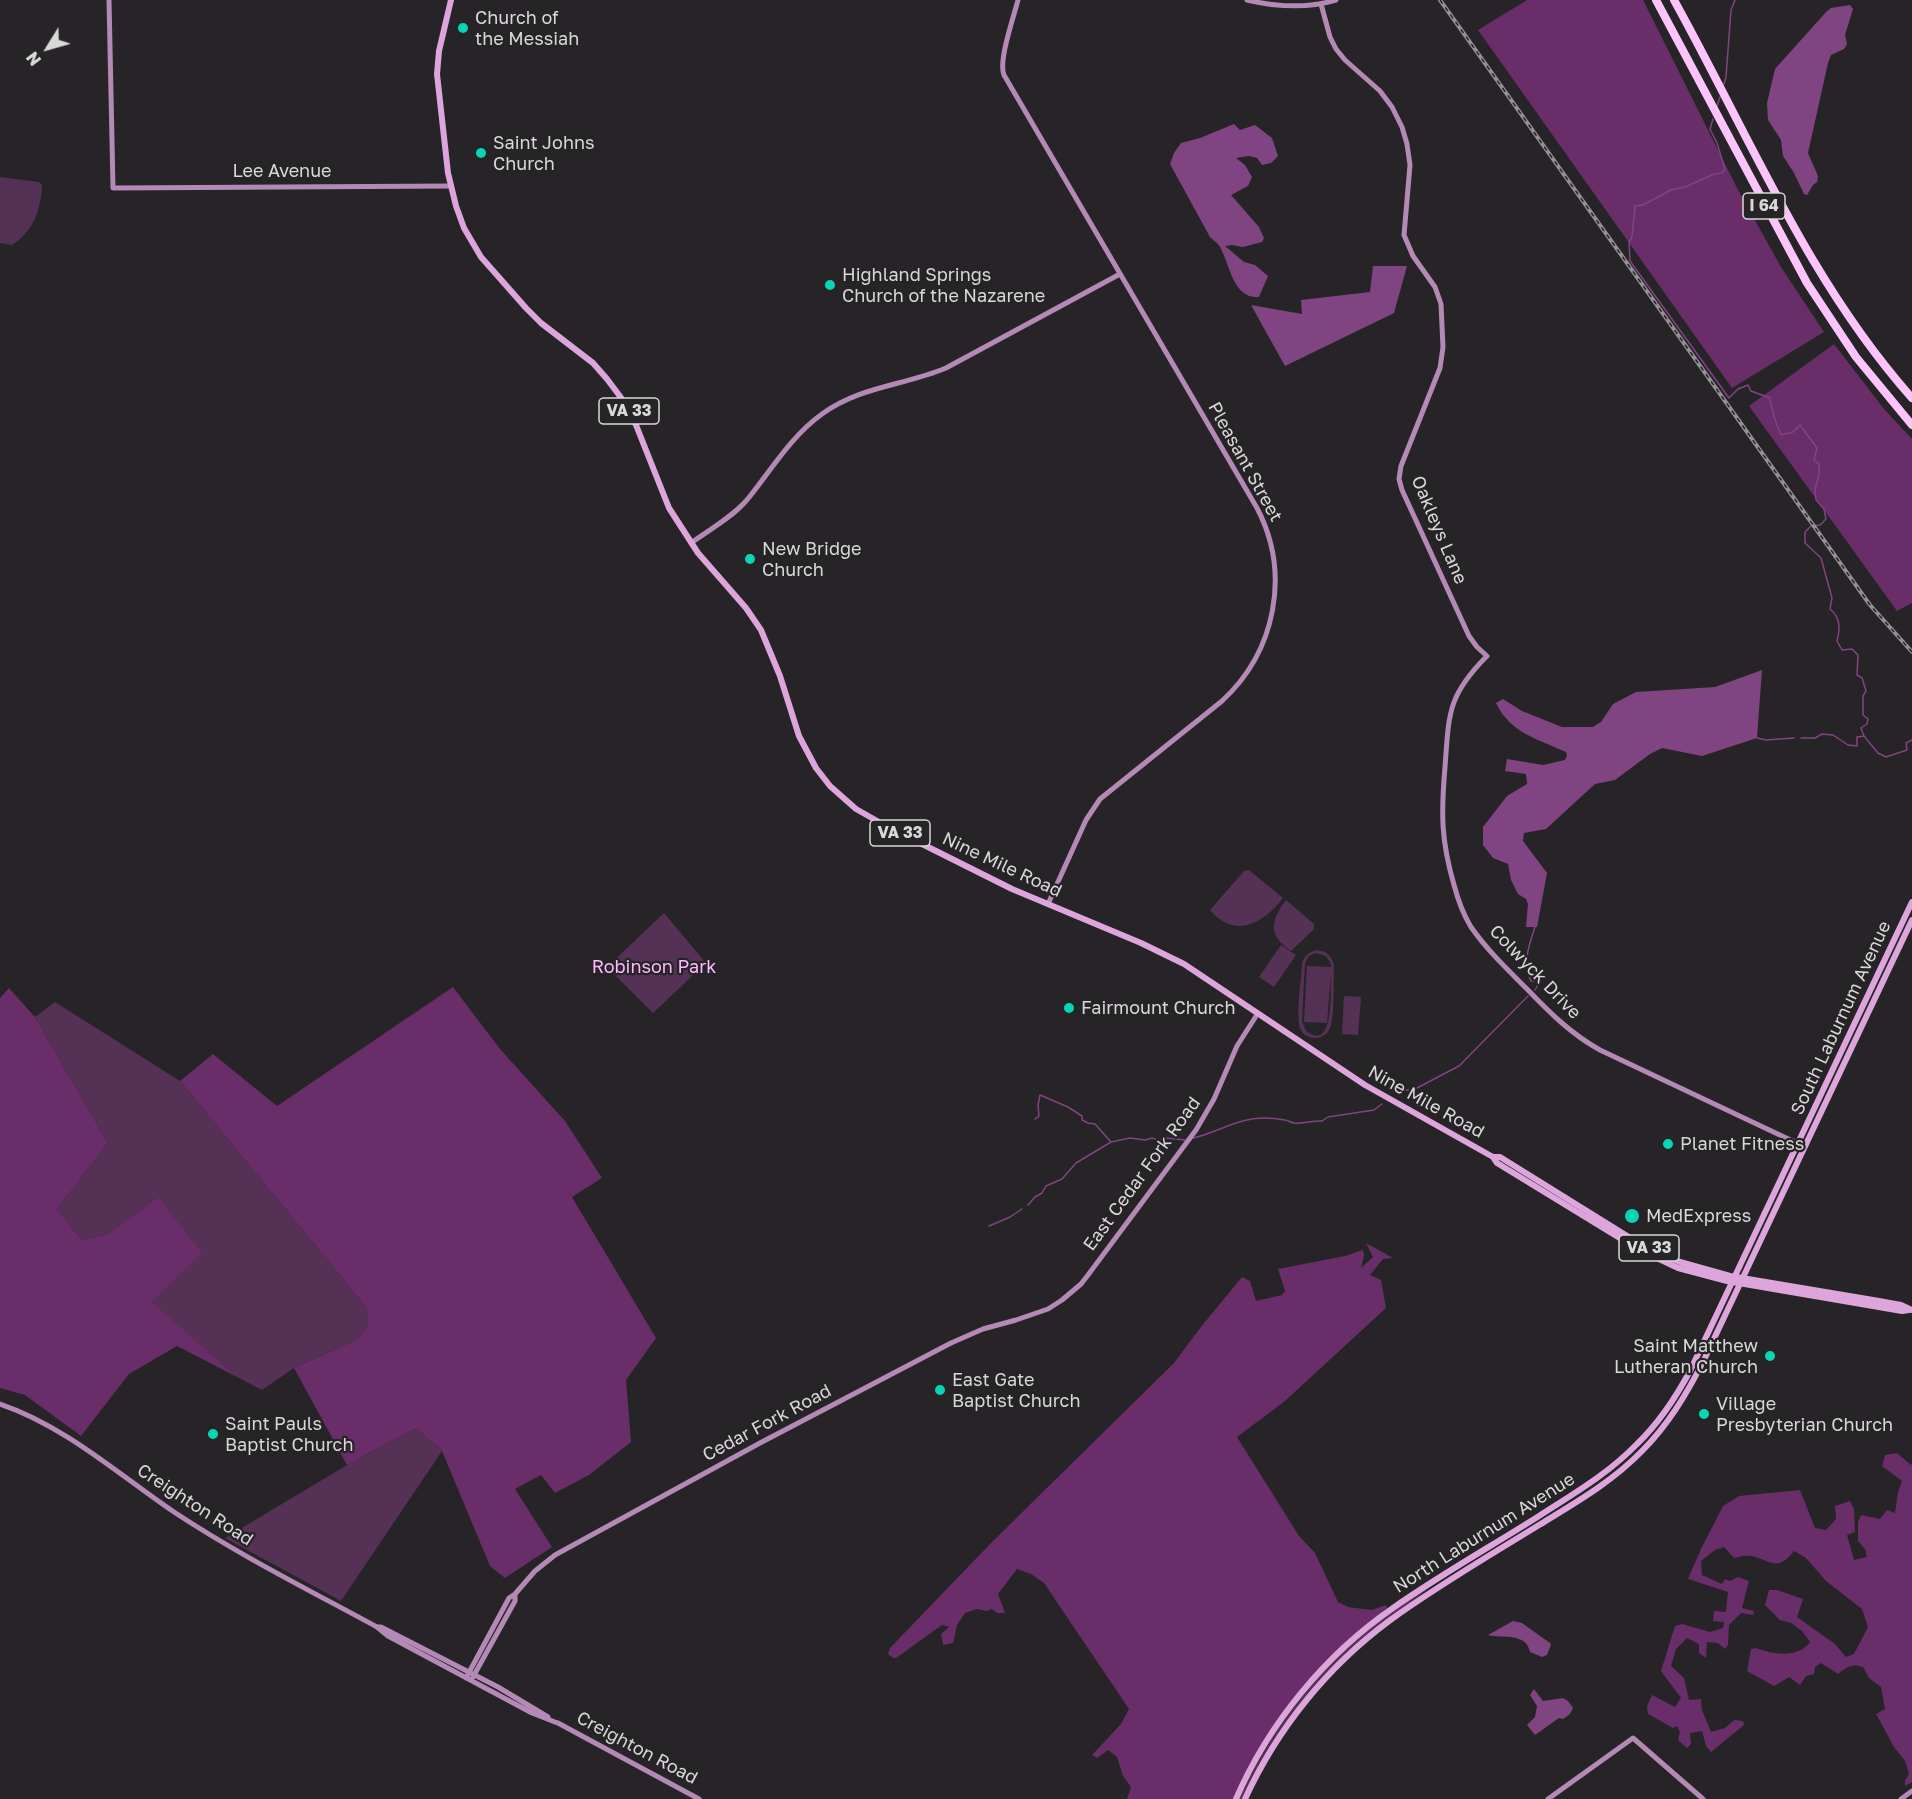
<!DOCTYPE html>
<html>
<head>
<meta charset="utf-8">
<style>
	body { margin:0 }
	#map { position:relative; width:1912px; height:1799px; overflow:hidden; background:#262426; font-family:"Golos Text",sans-serif }
	canvas { display:block }
	.north { position:absolute; left:18px; top:18px; width:60px; height:60px; -webkit-text-stroke:4px #262426; paint-order:stroke; rotate:233deg; font-size:16px; font-weight:700; line-height:24px; text-align:center; color:#d9d8d9 }
	.north::after { content:''; display:block; margin:auto; width:21px; height:27px; background:#d9d8d9; clip-path:polygon(50% 0,100% 100%,50% 72%,0 100%) }
</style>
</head>
<body>
<div id="map">
<canvas width="1912" height="1799"></canvas>
<div class="north">N</div>
</div>
<script>
const c = document.querySelector('canvas').getContext('2d');
c.lineJoin = 'round';
function fillPath(path, color) { c.fillStyle = color; c.fill(path, 'evenodd'); }
function trace(path, color, width, dash) { c.strokeStyle = color; c.lineWidth = width; c.lineCap = dash ? 'butt' : 'round'; c.setLineDash(dash || []); c.stroke(path); }
function drawText(font, color, halo, rows, align = 'center') {
  c.font = font + ' "Golos Text",sans-serif'; c.lineWidth = 4.5; c.setLineDash([]); c.textBaseline = 'middle'; c.strokeStyle = halo; c.fillStyle = color; for (const [text, x, y, turn = 0] of rows) {
    c.save(); c.translate(x, y); c.rotate((+turn || 0) * Math.PI / 180); c.textAlign = isNaN(turn) ? turn : align; if (halo) c.strokeText(text, 0, 0); c.fillText(text, 0, 0); c.restore();
  }
}
fillPath(new Path2D(`
	M0 177 39 182 42 185C41 209 34 231 12 245L0 243Z
	M1249 870 1283 898C1264 923 1235 940 1210 910L1244 871Z
	M1286 900 1314 924V929L1291 951C1268 935 1270 921 1286 900Z
	M664 913 706 963 653 1013 607 967Z
	M1281 945 1296 955 1274 987 1259 977Z
	M1313 951C1324 949 1331 954 1334 965 1333 983 1335 1008 1331 1025 1327 1043 1301 1042 1299 1024 1297 1005 1301 982 1302 963L1306 955ZM1316 953 1326 956 1331 964V967L1307 966 1304 1022 1327 1023 1331 972C1330 986 1336 1054 1306 1031L1302 1021 1305 963 1309 956Z
	M1344 996 1361 997 1358 1035 1342 1034Z
	M55 1002 180 1081 366 1307 368 1324 360 1338 294 1368 262 1390 237 1377 151 1302 158 1197 108 1234 82 1240 57 1209 108 1143 35 1017Z
	M416 1428 442 1451 341 1601 225 1538 347 1465Z
	M1428 1589 1380 1626 1296 1709 1243 1799H1239C1275 1724 1321 1663 1389 1614 1401 1606 1414 1595 1428 1589Z`), '#553155');
fillPath(new Path2D(`
	M1527 0H1643L1737 188 1781 267 1824 332 1732 388 1478 30Z
	M1834 344 1884 409 1912 439V603L1897 611 1749 406Z
	M453 987 500 1049 565 1121 602 1178 572 1197 656 1338 626 1380 631 1442 589 1475 555 1493 541 1475 515 1489 552 1547 505 1578 490 1566 442 1451 416 1428 347 1465 294 1368 360 1338 368 1324 366 1307 180 1081 213 1054 277 1106Z
	M9 988 35 1017 108 1143 57 1209 82 1240 108 1234 158 1197 202 1253 152 1302 237 1377 177 1346 129 1374 81 1436 25 1395 0 1388V998Z
	M1366 1243 1393 1258 1383 1259 1370 1275 1381 1280 1386 1308 1285 1401 1237 1437 1299 1536 1315 1553 1338 1602 1348 1607 1372 1610 1386 1605 1387 1608 1362 1629 1302 1688 1234 1799H1127L1131 1787 1123 1776 1117 1757 1108 1750 1097 1758 1092 1755 1121 1724 1129 1709 1044 1583 1031 1574 1017 1569 998 1594 1005 1613H997L992 1609 987 1611 977 1609 965 1613 957 1625 953 1643 943 1645 941 1634 949 1627 942 1625 896 1658H893L888 1654 890 1648 992 1542 1174 1363 1200 1328 1242 1277 1250 1281 1256 1301 1282 1295 1285 1291 1278 1269 1345 1256 1363 1250 1364 1256 1361 1268 1373 1257Z
	M1897 1453 1911 1465 1912 1464V1782L1905 1786V1780L1909 1774 1905 1761 1894 1747 1876 1714 1885 1709 1881 1687 1869 1678 1863 1667C1852 1663 1846 1667 1838 1674L1821 1663 1815 1667 1814 1674 1806 1676 1800 1685 1789 1677 1774 1686 1747 1671 1751 1649 1756 1648C1772 1654 1798 1659 1810 1642L1802 1631 1791 1623 1780 1620 1765 1605 1769 1590H1777L1803 1599 1797 1617 1835 1644 1846 1657 1854 1654 1868 1627 1862 1609 1826 1581 1806 1558 1794 1551C1774 1577 1766 1554 1744 1556 1741 1556 1738 1557 1734 1558L1724 1547 1715 1550 1701 1561 1702 1575 1722 1584 1725 1579 1730 1581 1738 1577 1749 1581 1742 1608 1754 1611 1753 1615 1741 1613 1729 1625 1728 1645 1725 1649 1718 1643 1707 1642 1706 1658 1699 1653V1644L1687 1638 1676 1649 1671 1666 1684 1678 1689 1700 1701 1699 1702 1710 1711 1732 1725 1728 1734 1720 1743 1721 1744 1725 1711 1752 1706 1746 1702 1731 1690 1733 1691 1744 1687 1748 1678 1740 1680 1732 1677 1726 1673 1728 1648 1714 1647 1706 1652 1695 1675 1707 1681 1698 1661 1671 1675 1626 1682 1624 1710 1632 1723 1628 1724 1622 1713 1621 1714 1611 1726 1612 1728 1592 1688 1579 1701 1549 1723 1506 1739 1496 1800 1490 1815 1528 1826 1530 1836 1519 1835 1506 1850 1501 1854 1509 1855 1532 1847 1535 1854 1560 1867 1557 1865 1549 1858 1541V1522L1861 1515 1880 1519 1887 1510 1895 1513 1898 1492 1902 1481 1882 1466 1885 1455Z`), '#692d69');
fillPath(new Path2D(`
	M1850 5 1853 9 1845 35 1847 44 1844 49 1831 55 1828 63 1808 153 1818 176 1817 182 1813 185 1807 195 1804 194 1794 173 1783 156 1781 140 1768 120 1767 103 1775 69 1826 12 1831 8Z
	M1234 124 1240 130 1255 125 1272 138 1278 156 1271 163 1262 165 1257 158 1249 156 1236 158 1245 165 1252 177 1248 186 1231 195 1259 227 1264 238 1262 242 1243 247 1232 245 1225 246 1244 262 1255 265 1268 276 1259 297C1233 299 1230 265 1220 247 1218 243 1213 240 1210 237L1170 164 1174 153 1181 143 1200 138Z
	M1373 266H1407L1394 313 1285 366 1251 305 1302 314 1301 300 1370 292Z
	M1762 670 1757 738 1702 756 1662 748 1650 754 1615 780 1595 784 1546 829 1524 833 1523 841 1547 873 1537 927H1526L1528 904 1526 899 1518 894 1511 880 1508 864 1493 858 1483 845V827L1507 796 1527 784 1526 774 1505 771 1507 759 1543 765 1565 760 1567 756 1566 752C1538 739 1510 733 1496 703L1503 699 1522 711 1562 727H1593L1601 722 1613 704 1636 692 1715 687Z
	M1513 1621 1522 1623 1550 1643 1551 1645 1547 1655 1542 1657 1530 1652C1526 1632 1503 1639 1488 1635Z
	M1534 1689 1543 1701 1563 1698 1568 1701 1573 1708 1570 1714 1563 1719 1559 1718 1535 1735 1527 1725 1535 1717 1537 1706 1530 1695Z`), '#814482');
trace(new Path2D(`
	M1724 84 1726 77 1731 10 1735 0
	M1717 106 1720 97
	M1713 119 1710 129 1717 143 1725 169 1722 173 1714 174 1685 187 1671 190 1643 205 1635 206 1632 237 1629 242 1630 261 1729 398 1738 389 1748 385 1751 391 1770 398C1771 411 1776 423 1781 435L1793 432 1800 425 1817 448 1814 460 1819 464V475L1815 489 1816 500 1824 509 1826 519 1820 525 1811 526 1805 532V543L1821 558 1832 598 1830 609C1841 618 1840 629 1837 641L1842 650 1852 649 1858 655 1857 675 1862 678 1866 691 1863 696V715L1868 719 1867 724 1861 728 1864 736
	M1757 738 1766 740 1794 738
	M1801 738H1815L1822 734 1833 735 1848 745 1857 746V737L1864 736 1878 753 1886 757 1907 750 1906 743 1912 740
	M1535 927C1529 945 1522 963 1531 981H1538L1539 983 1535 990
	M1394 1092 1415 1089 1459 1066 1528 996
	M1035 1119 1039 1116 1038 1105 1040 1095 1068 1107 1082 1116V1120L1088 1123 1095 1124 1111 1142
	M1193 1138C1213 1134 1231 1122 1252 1119 1263 1117 1275 1118 1285 1120 1288 1120 1291 1123 1294 1123 1304 1124 1313 1120 1322 1121L1328 1117 1374 1110 1382 1104
	M1028 1205 1035 1197 1042 1193 1046 1186 1062 1179 1076 1163 1111 1142 1130 1138 1145 1140 1152 1138 1158 1140 1166 1138 1185 1140
	M989 1226 1010 1217 1022 1209`), '#814482', 1.5);
trace(new Path2D(`
	M109 0 113 188 451 186
	M1018 0C1014 16 998 61 1004 75L1257 508C1291 573 1276 651 1222 701L1100 799 1086 820 1048 904
	M1247 0C1277 7 1306 9 1336 0
	M1321 4 1330 37 1336 49 1345 60 1380 91 1392 107 1402 127 1407 144 1410 165 1404 235 1413 256 1435 287 1441 304 1443 347 1440 368 1401 466 1399 479 1402 490 1469 636 1477 647 1487 656C1447 696 1449 714 1445 767 1441 814 1441 840 1454 885 1458 900 1463 914 1471 927 1487 950 1507 969 1526 988 1549 1012 1571 1034 1600 1050L1801 1145
	M691 543C709 530 731 518 746 501 770 472 790 437 822 414 861 386 903 386 946 368L1120 274
	M0 1404C65 1426 118 1474 174 1512 239 1555 309 1590 377 1627L388 1636 532 1713 560 1724
	M377 1627H381L498 1687 548 1717
	M473 1677 515 1601V1594
	M466 1678 509 1598 515 1594 535 1571 555 1555 760 1443 951 1343 983 1329 1016 1320 1048 1309 1062 1300 1081 1284 1088 1275 1196 1130 1214 1099 1237 1046 1258 1013
	M558 1723 699 1799
	M1548 1799 1633 1738 1703 1799
	M1901 1799 1912 1791`), '#b589b5', 5);
trace(new Path2D(`
	M451 0 439 51 437 74 448 173 456 206 464 228 481 257 526 308 541 323 593 363 607 379 622 399 636 425 669 508 698 553 746 608 761 630 780 676 799 736 816 768 830 786 856 809 886 826 1012 889 1141 943 1184 964 1365 1085 1493 1157H1500L1632 1239 1680 1262 1730 1276 1879 1301 1901 1305 1912 1310
	M1493 1157 1497 1163 1636 1248 1678 1268 1727 1281 1902 1311 1909 1310
	M1236 1799C1269 1723 1325 1655 1393 1608 1440 1575 1490 1547 1539 1516 1573 1494 1608 1474 1637 1444 1659 1423 1676 1397 1690 1371L1912 902
	M1245 1799C1277 1729 1327 1667 1389 1621 1437 1586 1489 1556 1539 1525 1575 1503 1612 1482 1642 1451 1668 1425 1686 1395 1703 1362L1912 920`), '#dea5dd', 6);
trace(new Path2D(`
	M1656 0 1807 283 1856 357 1912 425
	M1674 0C1749 135 1808 281 1912 398`), '#fcc4fb', 8);
const rail = new Path2D(`
	M1440 0 1870 605 1912 652`);
trace(rail, '#939193', 4);
trace(rail, '#262426', 1.5, [4.5]);
for (const [x, y, r, color] of [
	[463,28,6,"#07d5b6"],
	[481,153,6,"#07d5b6"],
	[830,285,6,"#07d5b6"],
	[750,559,6,"#07d5b6"],
	[1069,1008,6,"#07d5b6"],
	[1668,1144,6,"#07d5b6"],
	[1632,1216,8,"#07d5b6"],
	[1770,1356,6,"#07d5b6"],
	[940,1390,6,"#07d5b6"],
	[1704,1414,6,"#07d5b6"],
	[213,1434,6,"#07d5b6"]
]) { const dot = new Path2D(); dot.arc(x, y, r, 0, 2 * Math.PI); c.fillStyle = color; c.fill(dot); trace(dot, '#262426', 2); }
for (const [x, y, w] of [
	[1764,206,42],
	[629,411,60],
	[900,833,60],
	[1649,1248,60]
]) { const box = new Path2D(); box.roundRect(x - w / 2, y - 13, w, 26, 4.5); c.fillStyle = '#262426'; c.fill(box); trace(box, '#d9d8d9', 1.5); }
drawText('bold 16px', '#d9d8d9', null, [
	["I 64",1764,206],
	["VA 33",629,411],
	["VA 33",900,833],
	["VA 33",1649,1248]
]);
drawText('18px', '#d9d8d9', '#262426', [
	["Church of",475,18],
	["the Messiah",475,39],
	["Saint Johns",493,143],
	["Church",493,164],
	["Highland Springs",842,275],
	["Church of the Nazarene",842,296],
	["New Bridge",762,549],
	["Church",762,570],
	["Fairmount Church",1081,1008],
	["Planet Fitness",1680,1144],
	["MedExpress",1646,1216],
	["Saint Matthew",1758,1346,"right"],
	["Lutheran Church",1758,1367,"right"],
	["East Gate",952,1380],
	["Baptist Church",952,1401],
	["Village",1716,1404],
	["Presbyterian Church",1716,1425],
	["Saint Pauls",225,1424],
	["Baptist Church",225,1445]
], 'left');
drawText('18px', '#d9d8d9', '#262426', [
	["Lee Avenue",282,171],
	["Pleasant Street",1245,462,61],
	["Oakleys Lane",1439,530,67],
	["Nine Mile Road",1002,865,25],
	["Colwyck Drive",1535,972,46],
	["South Laburnum Avenue",1841,1018,-65],
	["Nine Mile Road",1426,1102,29],
	["East Cedar Fork Road",1142,1174,-54],
	["Cedar Fork Road",767,1423,-28],
	["Creighton Road",195,1505,33],
	["North Laburnum Avenue",1484,1533,-32],
	["Creighton Road",637,1748,28]
]);
drawText('18px', '#ffb9fe', '#262426', [
	["Robinson Park",654,967]
]);
</script>
</body>
</html>
